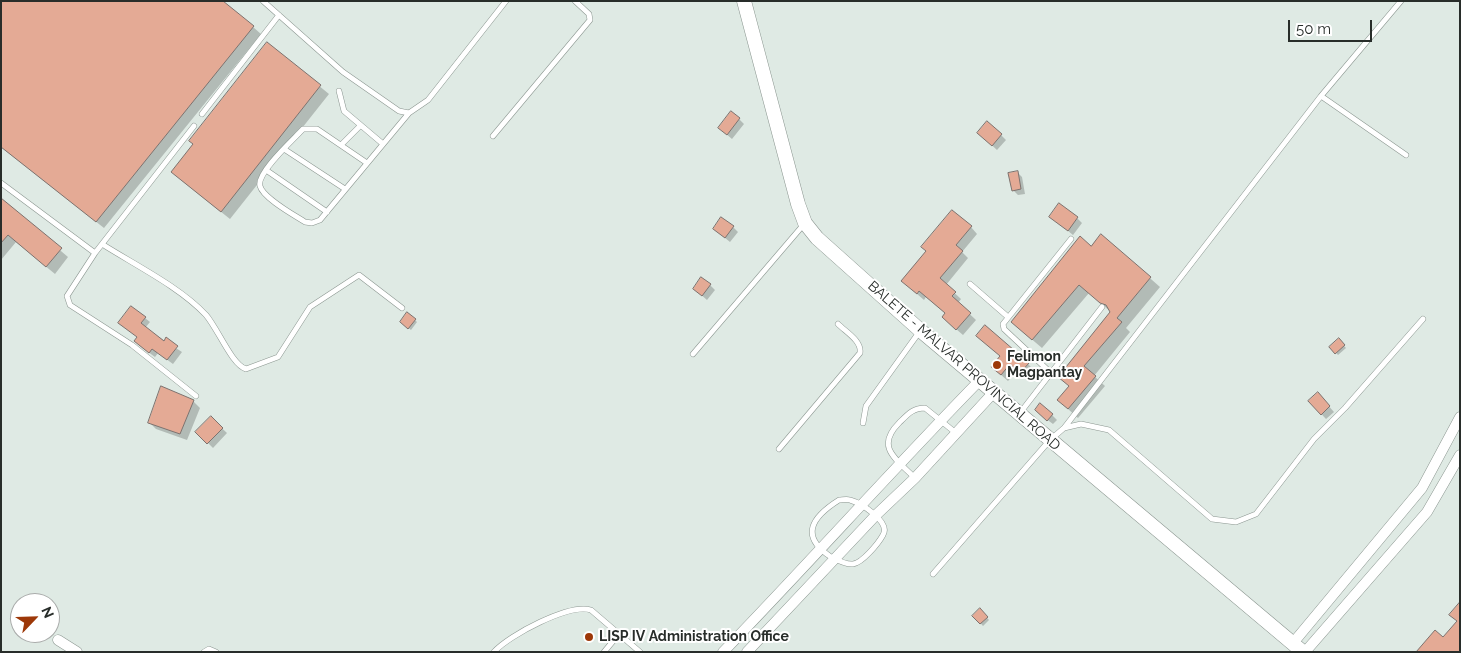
<!DOCTYPE html>
<html>
<head>
<meta charset="utf-8">
<style>
	body { margin:0 }
	#map { position:relative; width:1461px; height:653px; overflow:hidden; background:#dfeae4; font-family:Raleway,sans-serif }
	canvas { display:block }
	.frame { position:absolute; inset:0; border:2px solid #282d2a; pointer-events:none }
	.north { position:absolute; left:10px; top:593px; width:50px; height:50px; box-sizing:border-box; background:#fff; border:1px solid #a9abaa; border-radius:50%; rotate:66deg; font-size:14px; font-weight:700; line-height:20px; text-align:center; color:#282d2a }
	.north::after { content:''; display:block; margin:auto; width:18px; height:22px; background:#9d3808; clip-path:polygon(50% 0,100% 100%,50% 72%,0 100%) }
	.scale { position:absolute; left:1288px; top:20px; width:84px; height:22px; box-sizing:border-box; border:2px solid #282d2a; border-top:0; padding-left:6px; font-size:15px; line-height:18px; white-space:nowrap; color:#282d2a; -webkit-text-stroke:4px #fff; paint-order:stroke }
</style>
</head>
<body>
<div id="map">
<canvas width="1461" height="653"></canvas>
<div class="frame"></div>
<div class="north">N</div>
<div class="scale">50 m</div>
</div>
<script>
const c = document.querySelector('canvas').getContext('2d');
c.lineJoin = 'round';
function fillPath(path, color) { c.fillStyle = color; c.fill(path, 'evenodd'); }
function trace(path, color, width, dash) { c.strokeStyle = color; c.lineWidth = width; c.lineCap = dash ? 'butt' : 'round'; c.setLineDash(dash || []); c.stroke(path); }
function drawText(font, color, halo, rows, align = 'center') {
  c.font = font + ' Raleway,sans-serif'; c.lineWidth = 4; c.setLineDash([]); c.textBaseline = 'middle'; c.strokeStyle = halo; c.fillStyle = color; for (const [text, x, y, turn = 0] of rows) {
    c.save(); c.translate(x, y); c.rotate((+turn || 0) * Math.PI / 180); c.textAlign = isNaN(turn) ? turn : align; if (halo) c.strokeText(text, 0, 0); c.fillText(text, 0, 0); c.restore();
  }
}
fillPath(new Path2D(`
	M253 27 261 34 104 228 1 147Z
	M268 44 329 94 230 219 181 180Z
	M739 119 744 124 732 139 725 133Z
	M1001 135 1006 140 997 150 984 138Z
	M1017 172 1022 177 1025 194 1018 195 1013 190Z
	M1 200 68 257 55 274 16 242 1 260Z
	M1051 217 1077 218 1082 223 1073 235Z
	M733 227 738 232 730 242 719 233Z
	M971 227 977 234 962 252 968 258 946 285 961 299 958 303 976 320 963 335 949 323 946 314 926 297 924 300 909 287Z
	M1101 235 1160 287 1126 328 1130 332 1094 376 1105 386 1078 418 1058 400 1070 387 1111 312 1089 293 1042 348 1022 331Z
	M710 285 715 290 707 300 699 293Z
	M408 314 417 322 411 330 401 322Z
	M145 318 150 322 145 328 182 352 173 364 158 353 155 357 140 346 138 337 125 327Z
	M1339 340 1346 348 1338 355 1331 347Z
	M1001 357 1028 364 1035 371 1028 380 1017 371 1008 381 992 367Z
	M1318 394 1334 412 1326 419 1309 401Z
	M193 401 200 408 187 440 156 429 149 422Z
	M1041 415H1052L1057 420 1053 424Z
	M211 418 227 433 213 448 197 432Z
	M980 610 989 620 983 626 974 616Z`), '#0003');
const building = new Path2D(`
	M1 1H223L254 26 96 222 1 147Z
	M267 42 321 85 221 212 171 172 193 144 189 141Z
	M731 111 740 118 727 135 718 128Z
	M987 121 1002 134 992 146 977 133Z
	M1018 171 1021 189 1012 191 1008 173Z
	M1 198 62 248 46 267 8 235 1 243Z
	M1059 203 1078 217 1068 231 1049 217Z
	M952 210 972 226 956 245 963 251 940 278 956 292 952 296 971 313 956 330 942 317 945 313 919 291 917 294 901 281 926 251 921 247Z
	M721 217 734 226 725 238 713 229Z
	M1101 234 1151 277 1117 318 1122 322 1084 366 1096 376 1068 409 1057 400 1069 386 1058 377 1110 312 1106 305 1100 303 1079 285 1032 340 1011 322 1080 236 1091 246Z
	M701 277 711 284 702 296 693 289Z
	M131 306 146 317 141 323 164 341 166 337 178 346 167 360 152 349 149 353 134 341 137 337 118 323Z
	M407 312 416 319 408 329 400 322Z
	M985 325 1029 363 1020 373 1010 364 1001 375 991 367 1000 356 976 336Z
	M1339 338 1345 345 1335 354 1329 347Z
	M161 386 194 400 180 434 148 423Z
	M1318 392 1330 406 1321 415 1308 401Z
	M1040 403 1053 414 1047 421 1035 410Z
	M211 416 223 428 207 444 195 432Z
	M1460 602V652H1416L1435 630 1443 637 1457 621 1449 615Z
	M980 608 988 617 980 624 972 616Z`);
fillPath(building, '#e4aa95');
trace(building, '#7d726e', 1);
const service = new Path2D(`
	M263 1 343 72 399 111 409 113 428 100 506 1
	M339 91 344 111 383 144
	M1321 96 1401 1
	M202 114 279 15
	M493 136 590 20 589 14 575 1
	M341 145 360 126
	M284 149 345 189
	M367 163 317 129H303C294 139 256 173 260 186 263 198 294 215 305 222L312 223 320 220 409 113
	M266 170 327 212
	M1 183 95 253 194 126
	M102 244C135 265 180 287 206 315 218 329 232 365 246 369L278 357 310 307 359 275 402 308
	M95 253 67 296 70 305 132 345 196 396
	M970 284 1008 317
	M693 354 805 223
	M1051 373 1004 329 1003 324 1071 239
	M1020 413 1102 307
	M863 423 866 406 920 331
	M1064 428 1321 96 1406 155
	M779 449 860 353C862 341 846 332 838 324
	M915 478C896 459 875 447 899 423 908 414 913 408 925 408L956 433
	M839 500C842 500 847 499 850 500 861 503 891 522 883 535 878 544 862 563 853 564 846 565 837 560 831 557 799 536 812 517 839 500Z
	M933 574 1050 440 1064 428 1081 424 1109 430 1212 519 1236 522 1256 514 1314 439 1345 408 1423 319
	M204 652 209 649 216 652
	M494 652C509 635 570 603 591 610L640 652
	M604 652 619 634`);
const minor = new Path2D(`
	M58 640 77 652
	M1293 643 1422 488 1460 417
	M723 652C810 562 893 469 980 380
	M747 652 876 515 915 478 994 392
	M1305 652 1427 512 1460 455`);
const secondary = new Path2D(`
	M744 1 798 204 805 223 817 238 921 331 1303 652`);
trace(service, '#8b9690', 6);
trace(minor, '#8b9690', 11);
trace(secondary, '#8b9690', 15);
trace(service, '#fff', 5);
trace(minor, '#fff', 10);
trace(secondary, '#fff', 14);
for (const [x, y, r, color] of [
	[997,365,5,"#9d3808"],
	[589,637,5,"#9d3808"]
]) { const dot = new Path2D(); dot.arc(x, y, r, 0, 2 * Math.PI); c.fillStyle = color; c.fill(dot); trace(dot, '#fff', 2); }
drawText('bold 14px', '#282d2a', '#fff', [
	["Felimon",1007,357],
	["Magpantay",1007,373],
	["LISP IV Administration Office",599,637]
], 'left');
drawText('14px', '#282d2a', '#fff', [
	["BALETE - MALVAR PROVINCIAL ROAD",964,366,41]
]);
</script>
</body>
</html>
